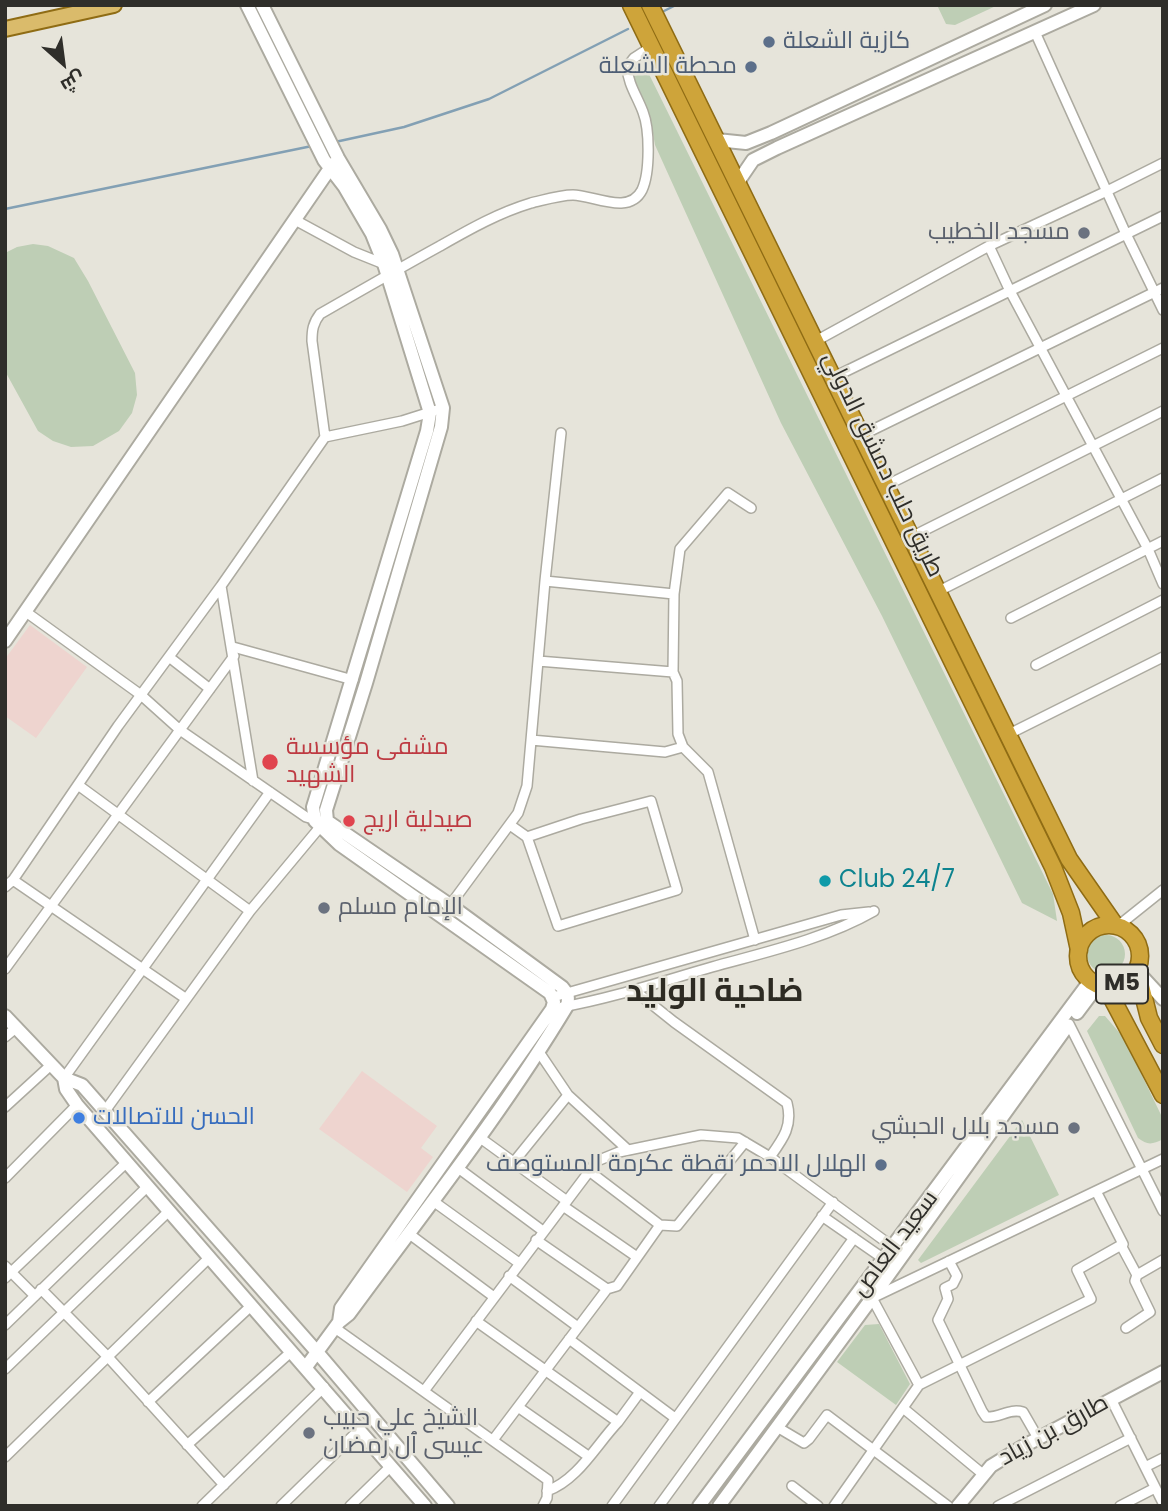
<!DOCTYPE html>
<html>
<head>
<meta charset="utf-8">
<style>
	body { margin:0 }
	#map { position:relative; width:1168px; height:1511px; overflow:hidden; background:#e6e4da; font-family:Poppins,Cairo,sans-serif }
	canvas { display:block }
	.frame { position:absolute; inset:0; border:7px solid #2f2e2a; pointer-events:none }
	.north { position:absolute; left:28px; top:28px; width:70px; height:70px; -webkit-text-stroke:5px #e6e4da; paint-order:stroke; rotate:152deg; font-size:19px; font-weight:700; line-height:28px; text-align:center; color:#2f2e2a }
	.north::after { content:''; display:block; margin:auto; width:24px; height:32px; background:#2f2e2a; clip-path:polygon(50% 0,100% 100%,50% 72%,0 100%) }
</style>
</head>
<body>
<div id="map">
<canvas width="1168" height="1511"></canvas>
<div class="frame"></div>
<div class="north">ش</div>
</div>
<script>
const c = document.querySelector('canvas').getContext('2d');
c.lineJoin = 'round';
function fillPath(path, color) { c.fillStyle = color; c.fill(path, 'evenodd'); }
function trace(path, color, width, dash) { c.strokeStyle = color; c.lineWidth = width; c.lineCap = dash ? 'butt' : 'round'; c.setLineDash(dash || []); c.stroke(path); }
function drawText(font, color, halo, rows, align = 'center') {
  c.font = font + ' Poppins,Cairo,sans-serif'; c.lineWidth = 5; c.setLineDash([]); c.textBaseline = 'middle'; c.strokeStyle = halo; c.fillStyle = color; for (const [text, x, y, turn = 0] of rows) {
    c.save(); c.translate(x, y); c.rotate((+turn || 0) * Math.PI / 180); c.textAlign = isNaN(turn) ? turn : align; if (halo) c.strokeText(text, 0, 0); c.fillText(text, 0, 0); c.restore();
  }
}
fillPath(new Path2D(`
	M30 625 87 667 36 738 5 716V659Z
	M362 1071 437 1126 421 1148 433 1157 407 1192 319 1129Z`), '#eed4cf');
fillPath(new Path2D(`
	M937 5H998L955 25 946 24Z
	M643 62 1053 894 1057 921 1022 903 882 616 781 423 655 145 650 116 633 77 635 67Z
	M33 244 48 246 74 258 88 281 135 373 137 395 132 413 119 431 93 446 71 447 53 441 38 431 5 371V253L17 247Z
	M1087 954a19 19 0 1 1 38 0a19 19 0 1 1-38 0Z
	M1099 1016H1105L1124 1038 1163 1119V1139C1152 1145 1147 1145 1138 1138L1087 1031Z
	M1022 1120 1059 1195 921 1263 918 1260Z
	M879 1324 910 1384 896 1405 837 1362 865 1325Z`), '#beceb5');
trace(new Path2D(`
	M664 11 676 5
	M335 142 404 127 489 99 628 29
	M5 209 312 146`), '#83a0b4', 2.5);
const minor = new Path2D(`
	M1035 32 1126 234 1163 310
	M295 220 354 252 384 264
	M989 246 1010 291 1148 549 1163 584
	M814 342 989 246 1107 191 1163 163
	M832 378 1163 216
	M860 436 1163 288
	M325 437 402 421 443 408
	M885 486 1163 348
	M911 537 1163 411
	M221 586 253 781
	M937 592 1163 478
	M674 594 680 549 728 493 751 508
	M26 612 141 695 180 730 306 817 320 821
	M1011 618 1163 541
	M233 647 353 680
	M169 657 210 689
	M538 661 673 672 674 594 545 581
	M1036 665 1163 600
	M673 672 677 681 678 734 683 747 708 772 755 940
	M1009 734 1163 657
	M531 740 665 752 683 747
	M78 785 250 911
	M510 825 527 837 558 926 677 890 651 801 581 819 527 837
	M13 880 185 998
	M5 887 13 880 118 726 221 586 325 437 312 341C312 330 313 323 320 314 360 291 400 268 440 246 470 229 498 213 531 203 544 200 560 195 573 195 593 195 629 216 642 190 650 173 650 130 643 112 637 96 628 84 627 67L634 58 651 47
	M448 908 518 813 527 786 545 581 561 433
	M1118 926 1163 890
	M5 969 234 656
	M634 990 674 1022 787 1103C793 1126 783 1139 770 1157
	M553 997 841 915 869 912
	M562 1007C613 998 663 981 712 967 766 952 825 939 874 911
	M1069 1024 1163 1211
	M5 1037 17 1027
	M539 1052 568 1095 628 1150
	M64 1078 270 792
	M5 1107 52 1064
	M105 1111 250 911 320 827
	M479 1137 567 1201
	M513 1163 568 1095
	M458 1168 543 1231
	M589 1171 660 1225
	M5 1178 77 1105
	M433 1201 519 1263
	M563 1206 637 1257
	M822 1216 884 1259
	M408 1233 494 1297
	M536 1240 607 1289
	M1122 1247 1137 1275
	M949 1261 957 1276 953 1284 945 1288 948 1299 938 1320 982 1411 986 1417C1000 1418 1009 1408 1023 1412L1038 1438
	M5 1266 35 1296
	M509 1276 578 1327
	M5 1278 127 1162
	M41 1289 108 1357 224 1485
	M476 1321 618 1422C596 1445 578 1480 547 1491
	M5 1325 148 1186
	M335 1328 548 1480 547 1498 543 1506
	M1126 1328 1150 1312 1135 1281 1137 1275 1163 1260
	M569 1339 675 1418
	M5 1369 169 1211
	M919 1385 872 1298 1163 1159
	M424 1391 597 1161 619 1152 701 1135 738 1138 770 1157 893 1247
	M1111 1399 1163 1503
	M148 1402 252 1305
	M518 1407 588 1456
	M903 1408 984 1475
	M618 1422 640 1392
	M777 1427 804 1443 809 1439 827 1415 948 1506
	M493 1440 607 1289 617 1286 660 1225 677 1226 745 1142
	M187 1445 292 1351
	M5 1457 210 1257
	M1145 1467 1163 1458
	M792 1486 818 1506
	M202 1506 324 1387
	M281 1506 360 1429
	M350 1506 391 1466
	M612 1506 833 1202
	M659 1506 854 1238
	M834 1506 919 1385 1091 1299 1077 1270 1123 1244 1096 1191
	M998 1506 1131 1438
	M1120 1506 1155 1488`);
const tertiary = new Path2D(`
	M247 5 324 160 344 186 372 234 384 264 430 413 427 431 313 807 315 821 339 844 550 993 554 1002 552 1009 341 1308 339 1322
	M262 5 338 158 380 229 392 254 443 408 441 427 366 683 326 810 327 821 450 905 562 987C568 994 569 997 567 1006 502 1114 423 1213 349 1314L339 1322 306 1367
	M5 641 333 164
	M5 1016 64 1078 66 1089 77 1105 425 1506
	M64 1078 82 1085 317 1352 448 1506`);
const secondary = new Path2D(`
	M717 140 746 143 771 133 1045 5
	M738 182 753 160 777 148 1094 5
	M1137 971 1163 999
	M1077 1013 1098 985
	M699 1506 1090 981
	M719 1506 872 1298 1066 1028
	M958 1506 991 1466 1022 1447 1163 1372`);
const primary = new Path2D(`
	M5 29 114 5`);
const trunk = new Path2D(`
	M631 5 1053 867 1071 913 1079 950
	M650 5 1069 859 1115 925
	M1078 956a31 31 0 1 1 62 0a31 31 0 1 1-62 0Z
	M1137 970 1149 1018 1163 1045
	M1106 987 1163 1095`);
trace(minor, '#acaaa0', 12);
trace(tertiary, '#acaaa0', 16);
trace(secondary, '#acaaa0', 16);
trace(primary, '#8f6c14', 18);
trace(trunk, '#8f6c14', 19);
trace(minor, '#fff', 9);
trace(tertiary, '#fff', 12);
trace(secondary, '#fff', 12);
trace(primary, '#dabb6b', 14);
trace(trunk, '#cea43a', 16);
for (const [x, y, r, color] of [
	[769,42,7,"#5c6f8a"],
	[751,67,7,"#5c6f8a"],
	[1084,233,7,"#6b7280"],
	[270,762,9,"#e0444e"],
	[349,821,7,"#e0444e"],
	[825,881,7,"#0f9aa8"],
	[324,908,7,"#6b7280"],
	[79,1118,7,"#3f7fe0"],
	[1074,1128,7,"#6b7280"],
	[881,1165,7,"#5c6f8a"],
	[309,1433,7,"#6b7280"]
]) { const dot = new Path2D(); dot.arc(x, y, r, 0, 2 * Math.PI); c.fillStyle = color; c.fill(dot); trace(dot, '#e6e4da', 2.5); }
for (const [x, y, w] of [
	[1122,984,52]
]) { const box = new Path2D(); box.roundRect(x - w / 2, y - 19.5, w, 39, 5); c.fillStyle = '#e6e4da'; c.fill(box); trace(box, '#2f2e2a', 2); }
drawText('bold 23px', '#2f2e2a', null, [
	["M5",1122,984]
]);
drawText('24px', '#4e5e75', '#e6e4da', [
	["كازية الشعلة",783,42,"left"],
	["محطة الشعلة",737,67],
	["الهلال الاحمر نقطة عكرمة المستوصف",867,1165]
], 'right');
drawText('24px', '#5b616d', '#e6e4da', [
	["مسجد الخطيب",1070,233],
	["الإمام مسلم",338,908,"left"],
	["مسجد بلال الحبشي",1060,1128],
	["الشيخ علي حبيب",323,1419,"left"],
	["عيسى ٱل رمضان",323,1447,"left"]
], 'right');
drawText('24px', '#2f2e2a', '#e6e4da', [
	["طريق حلب دمشق الدولي",882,465,64],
	["سعيد العاص",896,1244,-53],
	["طارق بن زياد",1054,1431,-29]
]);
drawText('24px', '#be3a42', '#e6e4da', [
	["مشفى مؤسسة",286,748],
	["الشهيد",286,776],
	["صيدلية اريج",363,821]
], 'left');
drawText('24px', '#0d838f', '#e6e4da', [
	["Club 24/7",839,881]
], 'left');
drawText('24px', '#366cbe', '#e6e4da', [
	["الحسن للاتصالات",93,1118]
], 'left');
drawText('bold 32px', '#2d2b23', '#e6e4da', [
	["ضاحية الوليد",715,993]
]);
</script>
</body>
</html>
